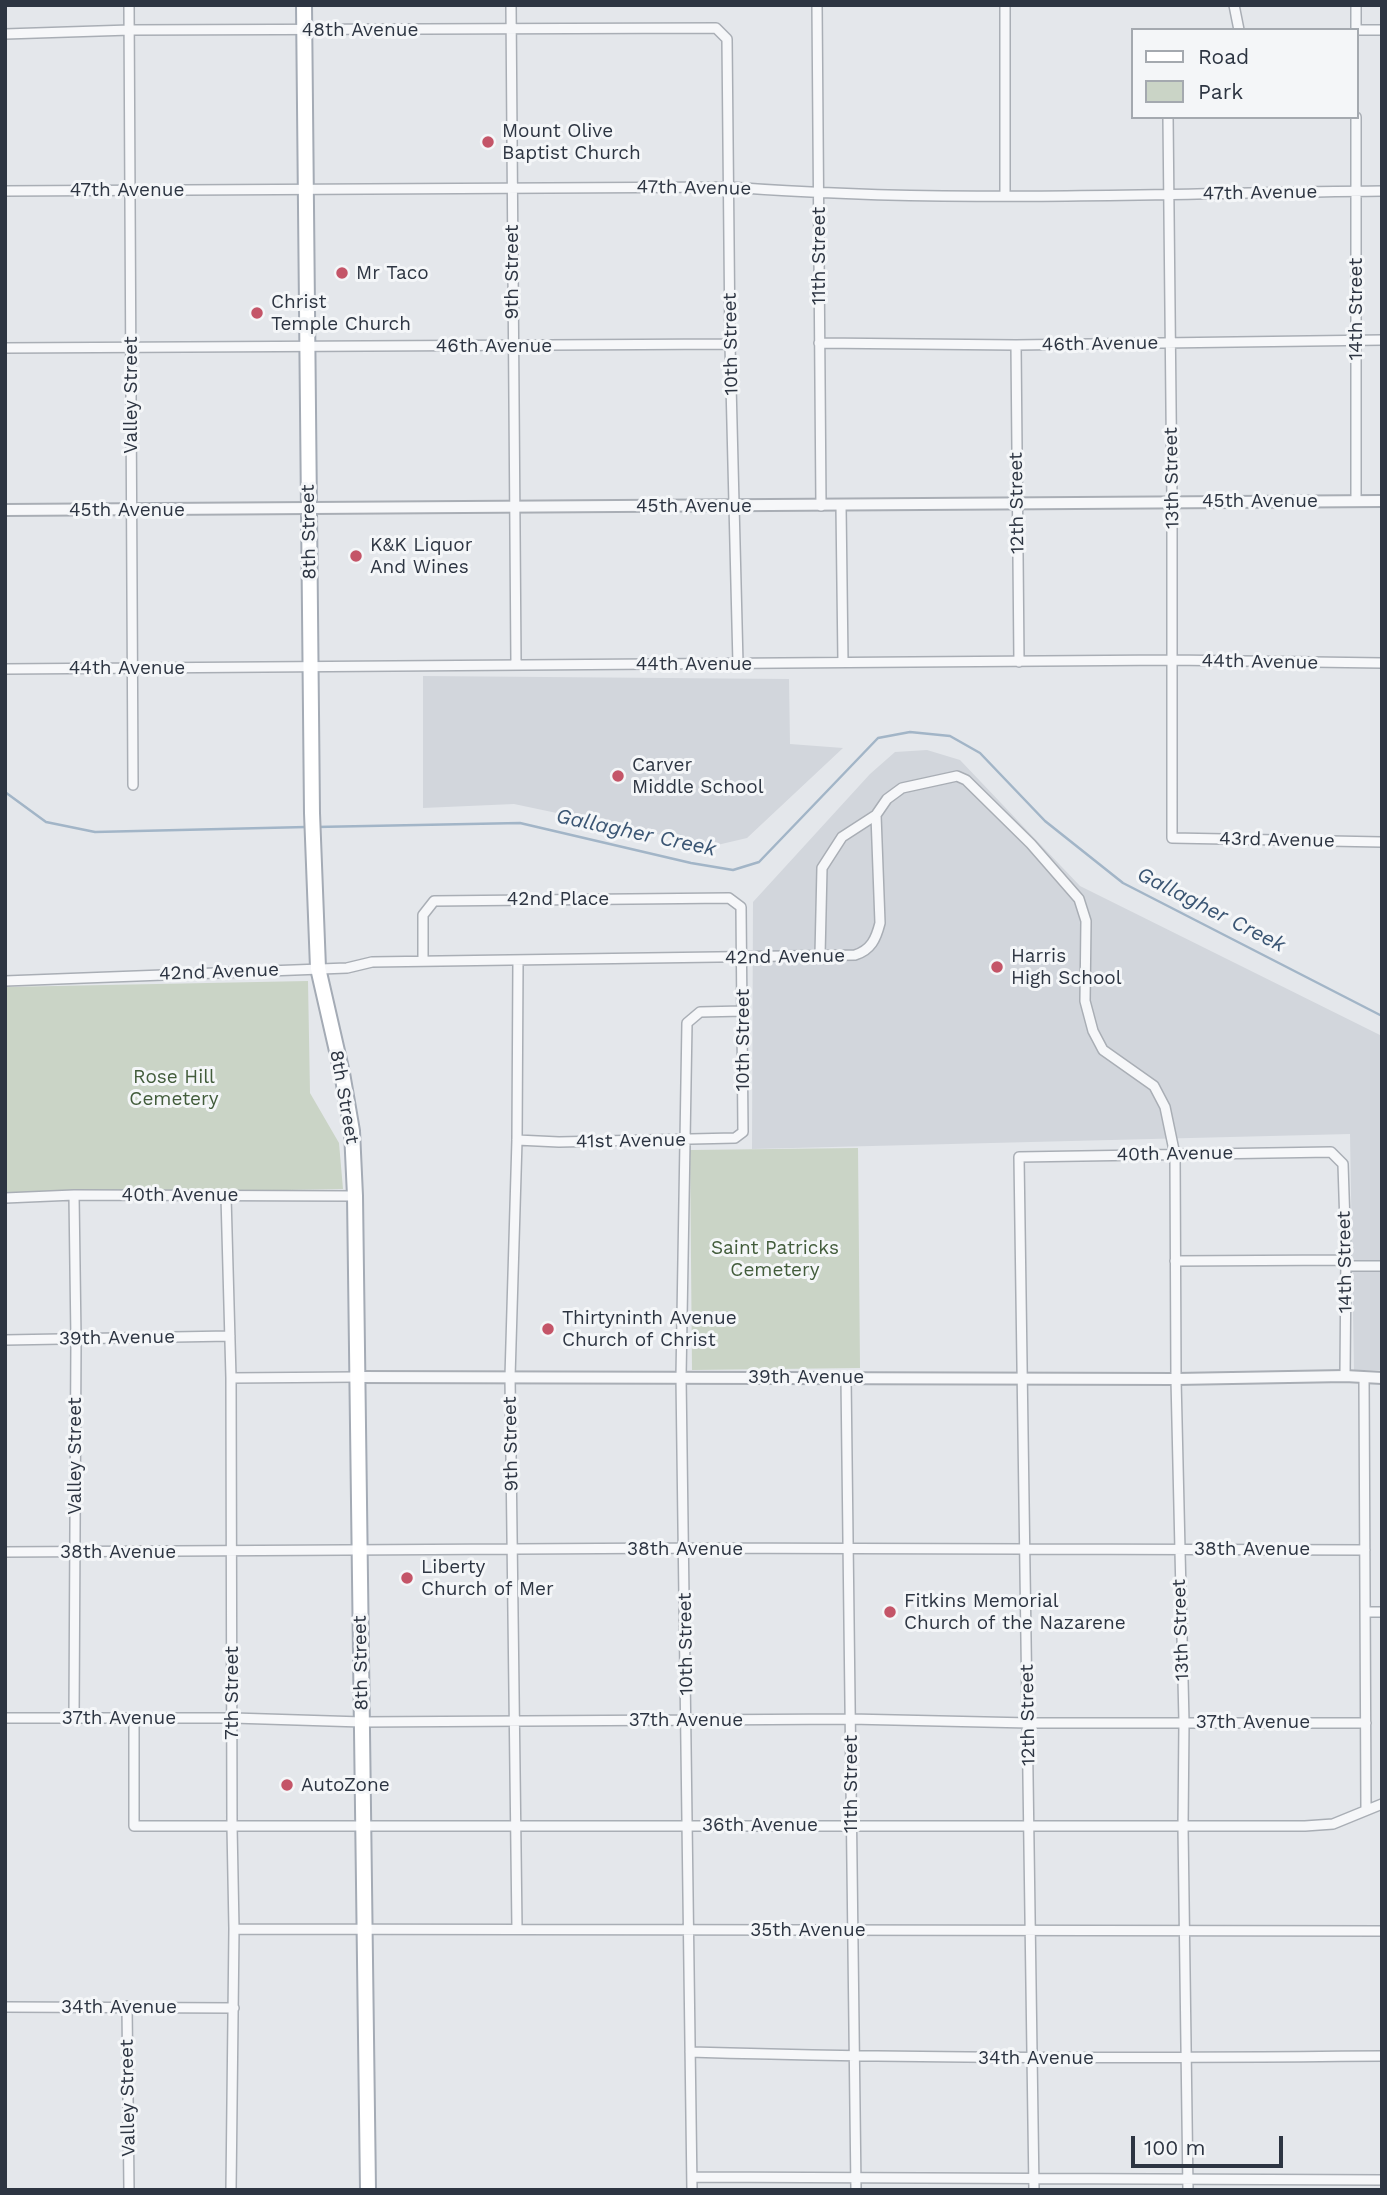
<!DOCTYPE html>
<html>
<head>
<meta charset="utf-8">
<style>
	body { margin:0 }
	#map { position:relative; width:1387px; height:2195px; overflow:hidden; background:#e4e7eb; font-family:"Work Sans",sans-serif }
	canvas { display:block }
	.frame { position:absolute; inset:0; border:7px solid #2d3542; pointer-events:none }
	.legend { position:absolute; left:1131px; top:28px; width:228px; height:91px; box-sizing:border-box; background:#f4f6f8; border:2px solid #a4a9af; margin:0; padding:9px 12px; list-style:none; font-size:21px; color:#2d3542 }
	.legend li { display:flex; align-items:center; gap:14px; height:35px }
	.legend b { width:35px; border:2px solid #a4a9af }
	.scale { position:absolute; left:1131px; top:2136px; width:152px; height:32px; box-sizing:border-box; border:4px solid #2d3542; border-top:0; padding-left:9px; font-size:21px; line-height:24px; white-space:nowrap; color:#2d3542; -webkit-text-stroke:5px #f4f6f8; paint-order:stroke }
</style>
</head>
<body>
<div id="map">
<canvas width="1387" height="2195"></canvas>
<div class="frame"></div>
<ul class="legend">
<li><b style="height:9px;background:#fff"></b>Road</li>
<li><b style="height:19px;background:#cad4c6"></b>Park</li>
</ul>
<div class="scale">100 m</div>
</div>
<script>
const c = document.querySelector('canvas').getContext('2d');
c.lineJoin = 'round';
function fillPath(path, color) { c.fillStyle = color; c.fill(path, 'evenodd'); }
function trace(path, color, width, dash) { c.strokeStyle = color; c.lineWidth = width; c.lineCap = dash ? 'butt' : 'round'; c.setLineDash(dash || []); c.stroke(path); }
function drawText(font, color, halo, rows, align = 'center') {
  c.font = font + ' "Work Sans",sans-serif'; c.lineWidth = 6; c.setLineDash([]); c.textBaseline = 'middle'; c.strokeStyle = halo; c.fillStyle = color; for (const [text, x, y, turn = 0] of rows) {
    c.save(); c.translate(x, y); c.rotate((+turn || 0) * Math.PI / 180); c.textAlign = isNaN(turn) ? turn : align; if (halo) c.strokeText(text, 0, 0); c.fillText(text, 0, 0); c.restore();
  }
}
fillPath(new Path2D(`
	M423 676 789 679 790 744 843 748 747 838 713 846 514 804 423 808Z
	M927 750 960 760 1080 886 1382 1036V1370H1354L1350 1134 752 1149 753 902 870 774 895 752Z`), '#d2d6dc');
fillPath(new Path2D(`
	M308 981 310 1093 339 1143 343 1189 5 1195V987Z
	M858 1148 860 1368 692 1370 690 1150Z`), '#cad4c6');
trace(new Path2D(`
	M5 792 46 822 95 832 306 827
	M316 827 520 823 691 863 733 870 759 862 878 738 910 732 950 736 980 753 1045 821 1123 883 1382 1016`), '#a2b5c7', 2.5);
const minor = new Path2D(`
	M129 5 133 785
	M511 5 516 664
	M817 5 821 506
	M1005 5V195
	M1234 5 1239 30
	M1356 5V30
	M1357 30H1382
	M5 34 130 30 716 28 727 39 730 344 738 664
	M1168 117 1172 501V838L1382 842
	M5 191 730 187C947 204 1165 193 1382 191
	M819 343 1016 345 1382 340
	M1016 345 1019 662
	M5 348 730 344
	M1356 500V117
	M841 506 843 662
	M5 669 1172 660 1382 663
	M820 955 822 868 842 837 876 815
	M423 961V915L434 901 729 898 741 907 743 1132 735 1138 559 1142 517 1140
	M5 981 347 968 372 962 855 955C871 950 876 939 880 923L876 815 887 799 902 788 957 776 966 780 1031 844 1079 899 1086 921 1085 1001 1093 1031 1103 1050 1154 1086 1165 1107 1175 1155 1176 1379 1184 1722 1183 1827 1188 2190
	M74 1195 76 1339 74 1718
	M226 1196 231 1378 232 1826 234 1929 231 2190
	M5 1198 74 1195 355 1196
	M1175 1261 1346 1260
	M1346 1266H1382
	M5 1340 230 1336
	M846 1377 856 2190
	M231 1378 357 1377
	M1364 1378 1366 1810
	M5 1552 685 1548 1365 1550
	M1367 1612H1382
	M5 1718H233L362 1722 850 1719 1029 1723H1366
	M134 1719V1826H1305L1333 1824 1382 1804
	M234 1929 1382 1931
	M517 1929 510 1377 517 1140 518 961
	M127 2006 129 2190
	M5 2007 234 2008
	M690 2052C921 2059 1151 2058 1382 2056
	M692 2177 1382 2180
	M692 2190 681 1377 687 1023 700 1012 743 1011
	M1034 2190 1019 1157 1331 1152 1343 1164 1346 1256 1345 1376`);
const tertiary = new Path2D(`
	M5 510 1382 501
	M357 1377 1176 1379 1345 1376 1382 1378`);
const primary = new Path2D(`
	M304 5 312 813 318 968 342 1073 352 1131 355 1196 368 2190`);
trace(minor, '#a9aeb5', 12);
trace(tertiary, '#a9aeb5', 14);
trace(primary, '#a4abb5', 18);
trace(minor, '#f6f7f9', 9);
trace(tertiary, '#f6f7f9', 10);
trace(primary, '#fff', 14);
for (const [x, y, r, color] of [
	[488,142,7,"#c45568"],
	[342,273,7,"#c45568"],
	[257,313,7,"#c45568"],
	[356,556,7,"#c45568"],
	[618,776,7,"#c45568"],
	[997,967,7,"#c45568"],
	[548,1329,7,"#c45568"],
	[407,1578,7,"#c45568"],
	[890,1612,7,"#c45568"],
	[287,1785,7,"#c45568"]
]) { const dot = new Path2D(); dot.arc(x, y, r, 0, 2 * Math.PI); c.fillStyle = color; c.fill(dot); trace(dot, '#f4f6f8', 2.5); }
drawText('19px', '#2d3542', '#f4f6f8', [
	["48th Avenue",360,30],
	["47th Avenue",694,188,1],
	["47th Avenue",127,190],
	["47th Avenue",1260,193,-1],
	["11th Street",819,256,-90],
	["9th Street",512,272,-90],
	["14th Street",1356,309,-90],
	["10th Street",731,344,-91],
	["46th Avenue",1100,344,-1],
	["46th Avenue",494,346],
	["Valley Street",131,395,-90],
	["13th Street",1172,478,-91],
	["45th Avenue",1260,501],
	["12th Street",1017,503,-91],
	["45th Avenue",694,506],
	["45th Avenue",127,510],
	["8th Street",309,532,-91],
	["44th Avenue",1260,662,1],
	["44th Avenue",694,664],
	["44th Avenue",127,668],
	["43rd Avenue",1277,840,1],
	["42nd Place",558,899],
	["42nd Avenue",785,957,-1],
	["42nd Avenue",219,972,-2],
	["10th Street",743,1040,-90],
	["8th Street",344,1097,80],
	["41st Avenue",631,1141,-1],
	["40th Avenue",1175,1154,-1],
	["40th Avenue",180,1195],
	["14th Street",1345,1262,-91],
	["39th Avenue",117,1338,-1],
	["39th Avenue",806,1377],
	["9th Street",511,1444,-91],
	["Valley Street",75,1456,-90],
	["38th Avenue",685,1549],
	["38th Avenue",1252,1549],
	["38th Avenue",118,1552],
	["13th Street",1181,1630,-92],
	["10th Street",686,1644,-91],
	["8th Street",361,1663,-91],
	["7th Street",232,1693,-90],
	["12th Street",1028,1715,-91],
	["37th Avenue",119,1718],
	["37th Avenue",686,1720],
	["37th Avenue",1253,1722],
	["11th Street",851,1784,-90],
	["36th Avenue",760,1825],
	["35th Avenue",808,1930],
	["34th Avenue",119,2007],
	["34th Avenue",1036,2058],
	["Valley Street",128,2098,-91]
]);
drawText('19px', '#2d3542', '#f4f6f8', [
	["Mount Olive",502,131],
	["Baptist Church",502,153],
	["Mr Taco",356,273],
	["Christ",271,302],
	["Temple Church",271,324],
	["K&K Liquor",370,545],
	["And Wines",370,567],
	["Carver",632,765],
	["Middle School",632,787],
	["Harris",1011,956],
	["High School",1011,978],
	["Thirtyninth Avenue",562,1318],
	["Church of Christ",562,1340],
	["Liberty",421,1567],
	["Church of Mer",421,1589],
	["Fitkins Memorial",904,1601],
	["Church of the Nazarene",904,1623],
	["AutoZone",301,1785]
], 'left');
drawText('19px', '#425c3b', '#f4f6f8', [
	["Rose Hill",174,1077],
	["Cemetery",174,1099],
	["Saint Patricks",775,1248],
	["Cemetery",775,1270]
]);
drawText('italic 21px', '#3a5573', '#f4f6f8', [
	["Gallagher Creek",636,833,12],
	["Gallagher Creek",1211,910,27]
]);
</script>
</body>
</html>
